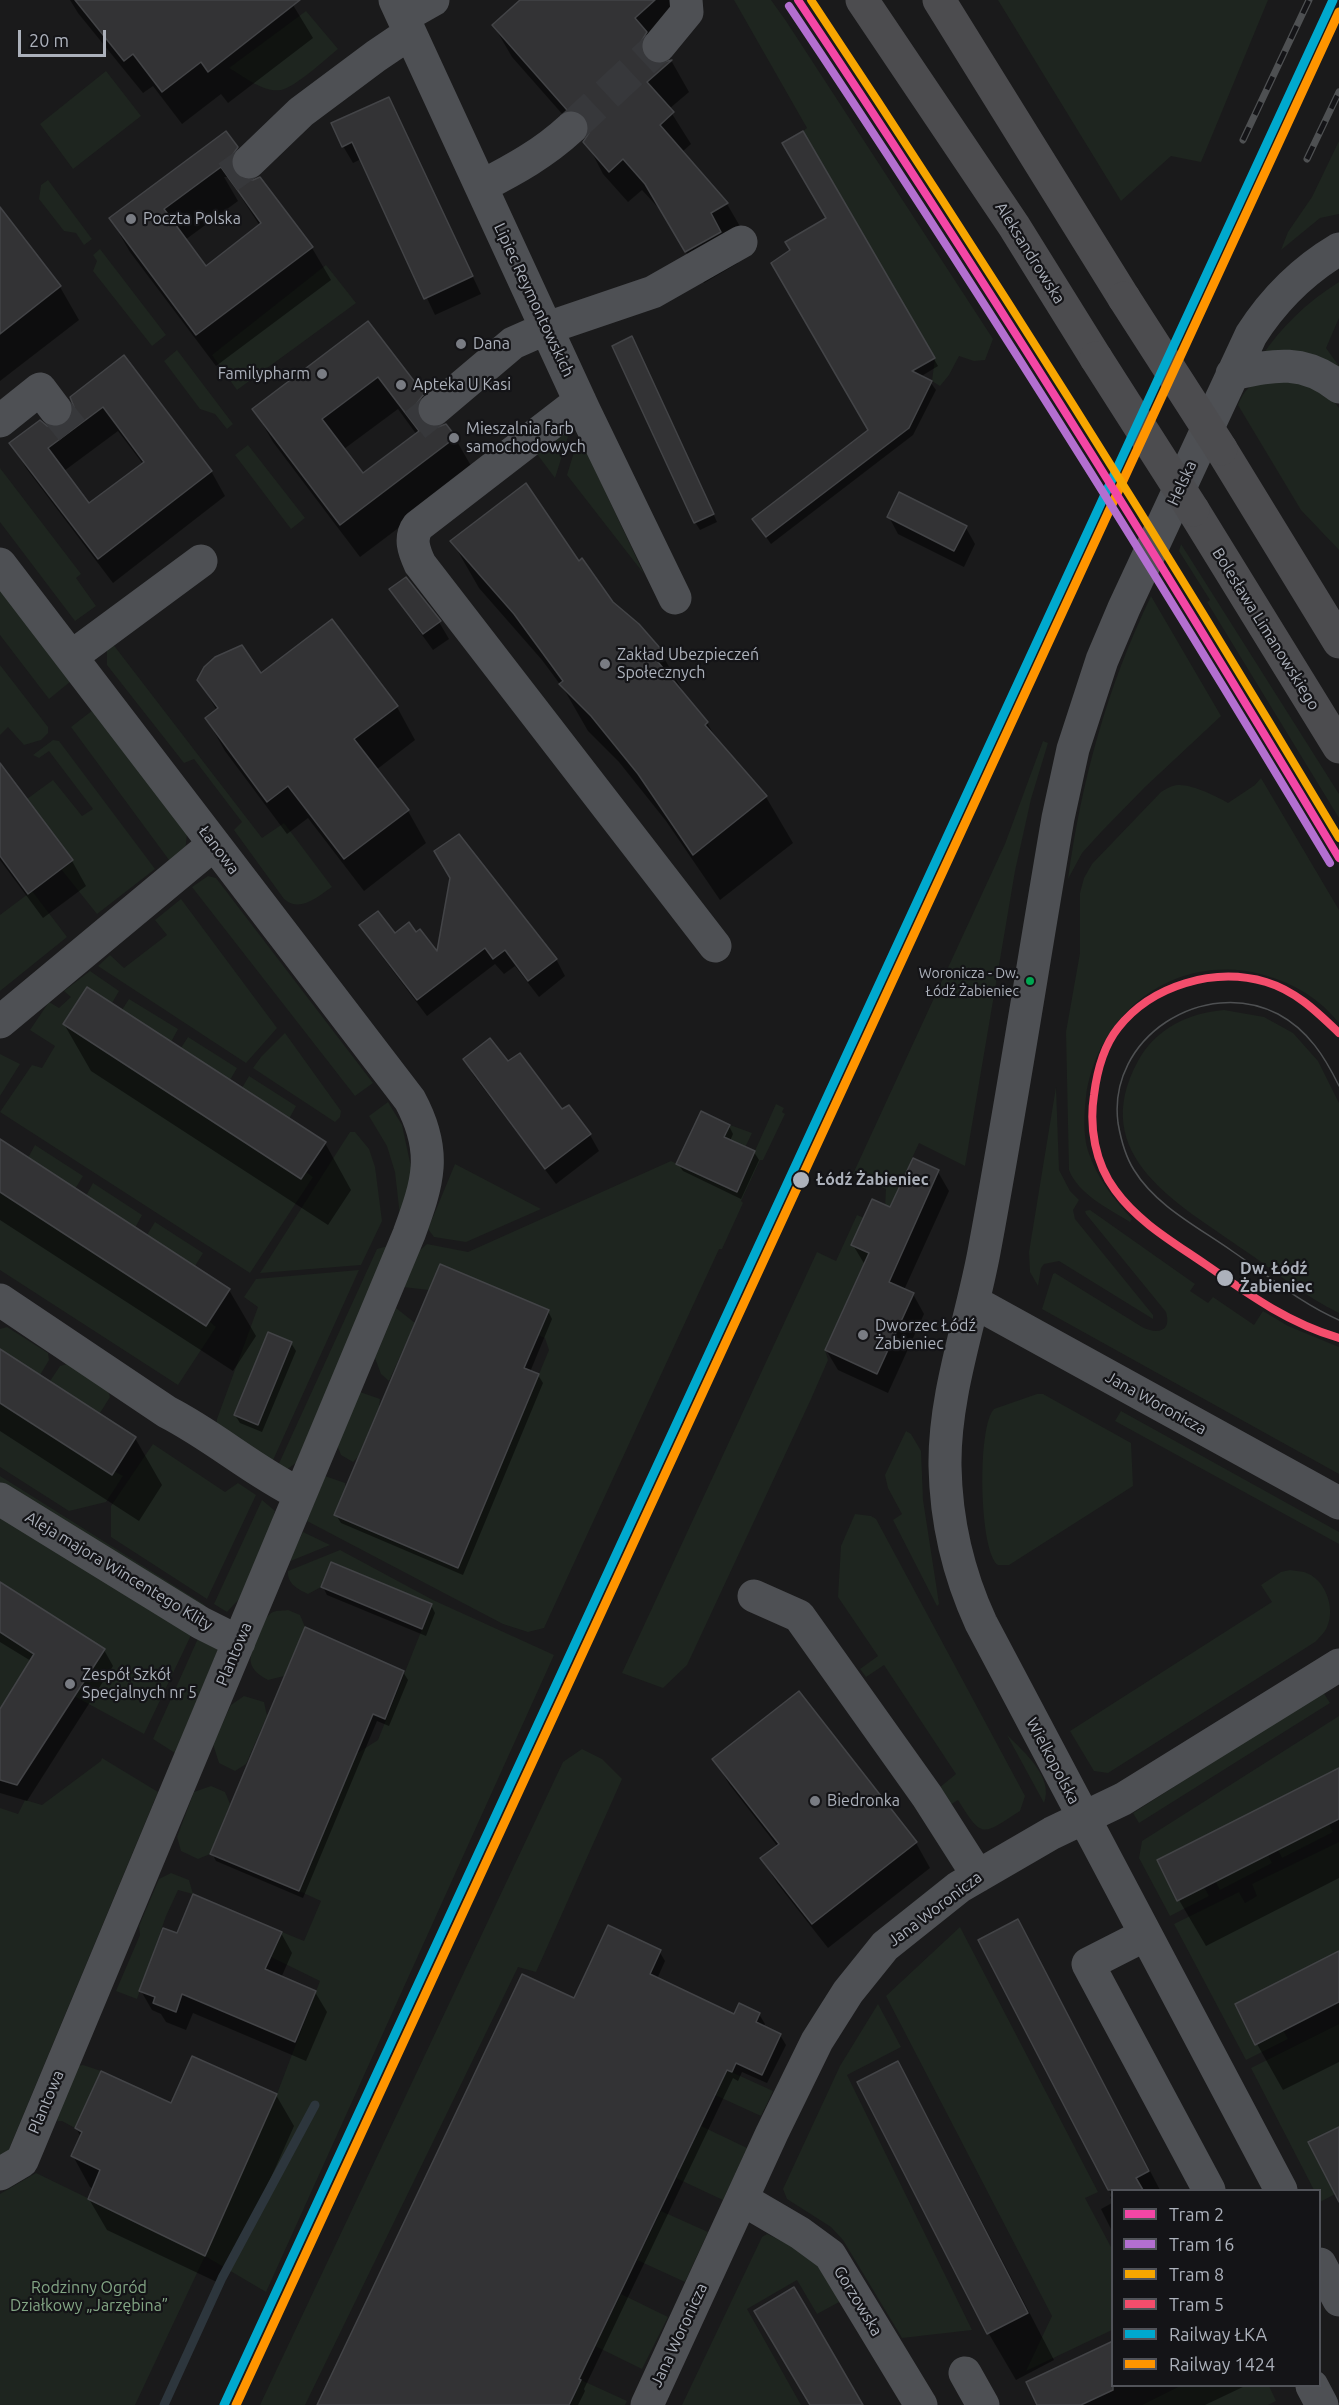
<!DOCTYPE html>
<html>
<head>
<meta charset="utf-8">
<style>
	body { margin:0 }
	#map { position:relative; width:1339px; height:2405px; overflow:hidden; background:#1a1a1b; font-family:Ubuntu,sans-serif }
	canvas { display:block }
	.legend { position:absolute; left:1111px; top:2189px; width:210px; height:198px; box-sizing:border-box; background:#141417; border:2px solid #515359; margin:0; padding:8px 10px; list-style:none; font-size:18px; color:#acb1bb }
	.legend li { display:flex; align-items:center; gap:12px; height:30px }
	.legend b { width:30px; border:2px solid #515359 }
	.scale { position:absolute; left:18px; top:30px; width:88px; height:27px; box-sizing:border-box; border:3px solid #acb1bb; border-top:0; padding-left:8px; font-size:18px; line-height:21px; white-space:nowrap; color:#acb1bb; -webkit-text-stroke:4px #141417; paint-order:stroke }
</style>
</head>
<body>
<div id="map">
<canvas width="1339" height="2405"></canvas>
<ul class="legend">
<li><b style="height:8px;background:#f346a5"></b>Tram 2</li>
<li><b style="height:8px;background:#b36fd0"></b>Tram 16</li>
<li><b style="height:8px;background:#f7a600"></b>Tram 8</li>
<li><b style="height:8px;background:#f44d6c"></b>Tram 5</li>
<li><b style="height:8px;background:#00a9ce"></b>Railway ŁKA</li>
<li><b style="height:8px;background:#ff9500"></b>Railway 1424</li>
</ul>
<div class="scale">20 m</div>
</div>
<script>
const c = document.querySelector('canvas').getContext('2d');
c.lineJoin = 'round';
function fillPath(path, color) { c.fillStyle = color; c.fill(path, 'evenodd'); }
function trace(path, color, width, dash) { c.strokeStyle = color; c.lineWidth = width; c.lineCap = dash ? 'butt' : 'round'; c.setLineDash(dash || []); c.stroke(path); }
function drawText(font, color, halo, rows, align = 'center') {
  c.font = font + ' Ubuntu,sans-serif'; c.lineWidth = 4.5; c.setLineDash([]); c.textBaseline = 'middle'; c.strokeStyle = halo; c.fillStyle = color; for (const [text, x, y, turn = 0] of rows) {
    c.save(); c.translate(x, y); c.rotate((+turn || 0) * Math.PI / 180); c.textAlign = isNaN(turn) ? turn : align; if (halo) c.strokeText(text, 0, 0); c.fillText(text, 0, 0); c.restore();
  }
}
fillPath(new Path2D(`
	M734 0H771L786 21 993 339 985 360 974 361 959 356 949 375 940 386 932 381 935 358 803 131 807 128Z
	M998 0H1268L1201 162 1171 156 1121 201Z
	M306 11 338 49C326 59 294 88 281 90 264 93 243 76 229 68Z
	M106 71 141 116 73 169 40 124Z
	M1339 141V214L1320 218 1281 250 1288 232 1312 197Z
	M48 180 92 239 84 245 76 233 64 231 39 199 41 185Z
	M100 249 166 335 152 346 93 271 97 261 93 255Z
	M326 265 356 303 237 390 212 355Z
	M1339 282V318L1326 348 1339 366V374L1261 357C1282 326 1307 302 1339 282Z
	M177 350 233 424 227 429 215 414 200 409 164 361Z
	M1280 376 1327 392 1339 408V550L1301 510 1238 405C1247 383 1257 381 1280 376Z
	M572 424 555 478 534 450Z
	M579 436 644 574 567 475Z
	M248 445 305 518 291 529 235 455Z
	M0 468 81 574 76 578 96 606 75 621 0 522Z
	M1181 544 1339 794V818L1207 602 1210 600 1179 551Z
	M0 589 71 681 49 699 0 635Z
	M1151 596 1221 716 1145 787 1102 831 1082 853 1068 879C1082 778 1107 688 1151 596Z
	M112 643 262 838 284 823 332 887C317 897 300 913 284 899L234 830 242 822 194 759 184 763 107 665V648Z
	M0 665 48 727V733L41 740 24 745 8 727 0 735Z
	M93 710 187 834 185 853 172 864 71 727Z
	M53 740 59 741 155 869 97 914 61 869 73 860 27 799 53 780 82 816 93 809 49 751 39 758 33 755Z
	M1043 741 1048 743 1031 799 1015 871 965 1166 919 1143 889 1209 885 1207 886 1189 853 1174 1005 844Z
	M1261 778 1339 910V1023C1320 999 1294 983 1264 975 1178 951 1098 1010 1086 1097 1084 1113 1083 1135 1088 1151 1097 1178 1113 1198 1132 1219L1130 1222C1109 1209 1078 1194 1069 1170L1066 1032 1080 953V893L1084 878 1092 864 1161 792C1166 789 1172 785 1178 785 1191 784 1217 796 1228 803L1255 785Z
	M208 876 216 878 373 1083 355 1096 192 887Z
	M32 891 67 937 0 991V915Z
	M181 899 277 1028 246 1063 98 966 110 955 124 968 167 935 155 920Z
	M90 971 119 991 112 1003 87 987 63 1024 301 1179 306 1172 313 1177 250 1273 0 1112 32 1065 42 1068 55 1046 30 1030 49 1002 59 1008 71 997 64 991Z
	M129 999 178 1029 171 1042 122 1010Z
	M1224 1010 1264 1017 1293 1033 1318 1061 1339 1103V1313C1305 1297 1275 1271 1244 1250 1179 1204 1086 1156 1138 1061 1156 1028 1189 1013 1224 1010Z
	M285 1033 341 1111 340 1117 335 1122 253 1068 261 1057Z
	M188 1037 237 1068 230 1080 181 1048Z
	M0 1054 20 1064 0 1096Z
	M249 1076 296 1106 289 1119 242 1088Z
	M1056 1087 1059 1170 1070 1191 1079 1200 1073 1210 1075 1219 1153 1315V1319L1059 1261 1044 1264 1041 1268 1038 1286 1030 1272 1029 1252Z
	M388 1102 402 1125 414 1181 400 1216 395 1172 387 1146 369 1116Z
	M776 1104 784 1108 782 1112 785 1114 763 1160H760L741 1201 743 1203 722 1249H719L544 1628 528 1632 503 1624 307 1521 325 1476 345 1483V1490L335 1515 458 1568 549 1350 545 1338 538 1335 549 1310 440 1265 429 1290 403 1287 419 1251 427 1244 468 1252 671 1161 715 1182 719 1149 730 1125 752 1133 740 1158 750 1162Z
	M350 1132H355L369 1149 375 1167 382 1221 361 1265 260 1273Z
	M35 1145 83 1176 75 1189 28 1158Z
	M455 1164 541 1209 466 1242 434 1237 428 1229Z
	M93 1183 142 1215 135 1228 86 1196Z
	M0 1192 206 1325 209 1321 216 1327 178 1385 0 1270Z
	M1090 1210 1195 1284 1190 1291 1208 1303 1213 1297 1254 1325 1263 1311 1288 1326 1339 1347V1474L1042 1309 1053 1274 1055 1273 1142 1327C1156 1334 1172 1333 1166 1312L1086 1214 1085 1211Z
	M857 1215 864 1218 883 1259 861 1269 825 1350 828 1360 811 1399 687 1665 663 1688 622 1673 817 1252 836 1261Z
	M155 1222 203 1253 195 1266 147 1235Z
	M388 1246 296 1463 286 1470H276L377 1249Z
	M359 1270 269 1469 216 1430 217 1419 258 1307 244 1297 256 1279Z
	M396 1308 415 1323 389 1381 381 1374 375 1358Z
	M7 1327 48 1353 49 1360 40 1375 0 1349V1329Z
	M67 1364 108 1391 110 1397 100 1413 50 1381 60 1366Z
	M360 1392 380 1399 379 1407 358 1457 353 1462 341 1455 337 1445Z
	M1037 1394H1043L1131 1443 1133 1486 1009 1565H998C979 1552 977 1426 994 1409Z
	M0 1403 111 1475 114 1471 123 1476 106 1502 69 1511 0 1467Z
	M1121 1411 1339 1532V1544L1115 1421Z
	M906 1431 911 1434 921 1451 923 1500 939 1604 937 1606 893 1520 902 1514 888 1488 885 1475Z
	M153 1444 225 1492 238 1483 256 1495 207 1599 111 1537V1506Z
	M0 1476 205 1605 201 1614 0 1487Z
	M262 1500 275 1511 272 1523 239 1599 227 1612 214 1604Z
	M0 1508 193 1631 144 1734 74 1696 104 1649 0 1582Z
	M855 1514 871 1516 876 1519 1025 1796 1020 1811C982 1835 983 1840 958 1800L950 1805 939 1788 956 1774 884 1665 866 1677 860 1669 878 1656 838 1597 841 1546Z
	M303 1532 330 1545 288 1562Z
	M340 1550 433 1600 554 1655 266 2292 205 2256 135 2405H0V2194L36 2173 205 2255 277 2094 320 1981 271 1957 282 1932 304 1941 321 1901 299 1891 356 1754 378 1740 432 1604 332 1562 321 1587 308 1594C298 1589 287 1584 288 1571Z
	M1290 1570C1294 1571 1300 1571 1304 1572 1325 1578 1336 1608 1327 1627 1325 1632 1319 1638 1315 1642L1108 1773 1094 1771 1070 1731 1272 1602 1261 1585 1281 1572Z
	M288 1610 300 1615 305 1627 284 1676 268 1680C242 1667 250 1653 260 1632 263 1625 266 1615 273 1612 277 1610 284 1611 288 1610Z
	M0 1632 34 1654 0 1709Z
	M200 1634 219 1647 175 1753 153 1739Z
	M1323 1692 1330 1703 1139 1823 1133 1813Z
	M244 1696 264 1702 267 1716 246 1764 235 1771 219 1763 213 1744 231 1705Z
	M1339 1716V1768L1157 1860 1204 1887 1209 1896 1170 1916 1139 1858 1142 1841Z
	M1007 1735C1024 1752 1054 1777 1044 1803Z
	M582 1749 602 1759 622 1779 536 1972 518 1967 305 2405H260L563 1762Z
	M102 1758 158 1792 7 2154 0 2159V1808L18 1814 25 1800 42 1805 101 1761Z
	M211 1786 225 1792 230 1804 210 1854 198 1859 181 1851 177 1837 194 1792Z
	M1329 1824 1333 1832 1282 1858 1278 1850Z
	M1339 1842V1951L1235 2004 1255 2044 1283 2030 1288 2039 1246 2060 1174 1924 1239 1892 1245 1903 1257 1896 1252 1884Z
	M1268 1855 1272 1863 1220 1890 1215 1881Z
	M171 1873 189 1880 193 1894 178 1890 166 1916 137 1999 116 1991 140 1935 139 1926 159 1879Z
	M960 1927 1098 2192 1085 2198 1112 2249V2330L1026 2371 1052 2316 886 1996Z
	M878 2004 901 2047 847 2075 972 2330 902 2338 843 2240 831 2227 787 2199 783 2189 840 2066Z
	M1339 2024V2127L1309 2143 1339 2192 1320 2202V2190H1314L1251 2068Z
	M83 2065 101 2071 75 2128 62 2121H58L55 2116 77 2066Z
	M727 2070 773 2091 761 2116 715 2095Z
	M701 2126 747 2148 723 2200 676 2178Z
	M661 2211 708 2232 685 2282 637 2260Z
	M767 2234 792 2246 816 2263 841 2301 817 2314 797 2280 747 2309 801 2405H682L762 2237Z
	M621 2294 668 2317 642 2369 595 2346Z
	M581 2380 627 2401 625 2405H569Z
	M1180 2386H1269L1276 2401 1268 2405H1142Z`), '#1e251f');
fillPath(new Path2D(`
	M70 0H290L313 38 228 103 221 94 182 124 153 86 143 93 78 13Z
	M523 0H673L654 48 664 64 672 62 689 92 669 109 691 144 682 152 727 204 745 235 728 245 738 263 704 283 665 215 642 190 628 202 603 174 586 141 512 57 494 26Z
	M388 99 481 294 435 315 361 159 353 163 343 146Z
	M802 133 938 366 920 377 931 383 936 390 913 435 771 544 759 527 870 431 791 250 828 219Z
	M236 148 256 181 312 248 331 280 216 366 130 252 111 219ZM232 165 239 177H235L230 167ZM224 177H228L260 226 205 268 185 240 238 201Z
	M0 209 60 287 79 320 0 381Z
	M368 323 422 395 441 428 446 426 455 438 474 471 360 557 273 442 254 409ZM398 409 417 435 363 475 344 449Z
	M636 346 717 522 700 530 695 522Z
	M124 357 211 471 225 496 113 583 26 468 11 443 46 427 57 429 68 425ZM118 431 143 464 89 505 64 471Z
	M889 517 966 528 975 544 964 567 898 534Z
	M452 541 578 563 612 603 659 649 686 697 707 723 718 741 766 797 793 843 720 900 666 821 619 762 588 731 565 691 542 660 479 588Z
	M391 590 439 622 449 639 433 650 401 606Z
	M332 621 397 707 415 740 376 770 408 811 426 843 364 891 308 818 287 834 225 751 207 719 217 711 199 680 260 675Z
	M0 766 72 861 86 886 43 918 0 860Z
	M451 878 556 959 565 976 539 997 515 966 504 974 495 964 427 1016 371 942 361 925 394 935 438 955Z
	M64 1024 325 1143 351 1190 328 1225 91 1071Z
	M464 1059 508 1063 590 1135 599 1151 556 1184 474 1076Z
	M729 1126 733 1134 730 1141 754 1152 759 1160 741 1199 683 1171 678 1164Z
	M0 1142 229 1290 256 1336 233 1371 0 1220Z
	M938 1172 949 1191 904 1290 913 1294 924 1314 888 1393 838 1370 826 1350 865 1265 853 1245 890 1209Z
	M548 1311 552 1319 530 1372 538 1375 543 1383 463 1575 341 1523 336 1515Z
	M291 1343 296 1351 262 1432 240 1423 235 1415Z
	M0 1351 135 1438 162 1485 139 1521 0 1431Z
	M0 1584 104 1650 113 1666 27 1801 0 1793V1712L31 1661 0 1642Z
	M323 1587 431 1605 435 1613 426 1636 327 1595Z
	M403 1672 408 1680 389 1726 377 1721 303 1898 216 1861 212 1853Z
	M799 1693 916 1843 930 1868 828 1948 777 1883 762 1859 778 1847 729 1784 714 1759Z
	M1339 1769V1878L1206 1946 1179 1900Z
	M1017 1921 1041 1963 1160 2190H1112V2201L1110 2197 1112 2196 980 1940Z
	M281 1933 292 1953 281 1978 315 1992 327 2012 306 2061 193 2013 186 2030 166 2022 161 2014 152 2010 141 1991 178 1935Z
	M659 1951 665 1961 657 1979 735 2016 759 2014 765 2024 763 2027 780 2035 786 2045 767 2083 742 2072 738 2081 733 2078 584 2389 585 2391 578 2405H319L523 1976 574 2000Z
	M1339 1953V2062L1283 2090 1257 2044Z
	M897 2063 924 2110 1054 2360 1016 2380 989 2334 859 2083Z
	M276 2095 294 2126 223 2285 107 2230 89 2199 94 2189 90 2187 73 2156 81 2137 76 2128 172 2105Z
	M1112 2203V2231L1101 2209Z
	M1112 2386H1245L1205 2405H1039Z`), '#0007');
trace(new Path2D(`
	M164 2405 222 2278 315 2105`), '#2d363d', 9);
const building = new Path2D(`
	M75 0H300L208 72 201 62 162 92 133 54 124 61Z
	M520 0H655L635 18 647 32 641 42V52L647 60 655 64 672 60 647 82 674 112 660 125 728 203 711 213 721 232 685 252 645 184 623 159 609 172 583 142 589 133V124L585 116 578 111 567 110 492 25Z
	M389 97 473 276 424 299 352 142 342 147 331 123Z
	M226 131 238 147 231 157V166L235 175 244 180H253L260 177 313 247 196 335 109 218ZM221 167 261 223 206 266 164 209Z
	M803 131 935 358 912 371 932 381 909 428 766 537 752 519 868 430 771 263 790 250 785 242 826 218 782 143Z
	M0 207 61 286 0 334Z
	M368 321 424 394 417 403V412L420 421 429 427H438L446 424 456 437 340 525 252 409ZM378 377 419 431 363 473 322 419Z
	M632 336 714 514 694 523 612 346Z
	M124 355 212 471 98 559 9 443 40 420 47 426 57 428 67 424 72 416 74 407 70 397ZM103 407 144 462 89 503 48 448Z
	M526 483 579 561 582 558 613 602 639 624 660 648 658 662 708 722 705 725 767 796 693 855 638 774 591 716 559 684 563 681 514 614 450 541Z
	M899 492 967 526 954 551 887 517Z
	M406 577 441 621 423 634 389 589Z
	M332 619 398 706 354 739 409 810 344 859 288 786 267 802 205 718 218 708 197 680 204 667 215 657 242 645 261 673Z
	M0 763 73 860 28 894 0 856Z
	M459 834 557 959 528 981 505 950 493 959 485 948 417 1000 359 925 378 911 395 933 409 922 416 932 420 929 437 951 450 878 434 851Z
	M87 987 326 1142 301 1179 63 1024Z
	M490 1038 508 1061 520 1053 562 1109 569 1105 591 1134 545 1169 463 1059Z
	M701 1111 730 1125 724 1137 755 1151 737 1192 676 1164Z
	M0 1139 230 1289 206 1326 0 1192Z
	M913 1158 939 1170 889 1282 914 1293 877 1374 825 1350 869 1253 851 1245 872 1199 890 1207Z
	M440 1264 549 1310 524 1368 539 1374 458 1568 334 1515Z
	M268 1332 292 1342 258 1425 234 1415Z
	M0 1349 136 1437 112 1475 0 1403Z
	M331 1562 432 1604 422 1629 321 1587Z
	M0 1582 105 1649 17 1785 0 1780V1709L34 1654 0 1632Z
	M305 1627 404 1671 385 1719 373 1714 299 1891 210 1854Z
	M799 1691 917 1842 812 1924 760 1858 779 1844 712 1759Z
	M1339 1768V1819L1177 1901 1157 1860Z
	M193 1894 282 1932 265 1969 316 1991 295 2042 182 1994 176 2012 153 2003 155 1997 139 1991 163 1928 177 1933Z
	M1018 1919 1149 2171 1136 2178 1143 2190H1108L978 1940Z
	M608 1925 661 1950 650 1974 734 2014 739 2003 760 2013 756 2022 781 2034 762 2075 736 2063 732 2072 727 2070 579 2379 581 2380 569 2405H317L522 1974 574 1998Z
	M1339 1951V2002L1255 2045 1235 2004Z
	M192 2056 277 2094 205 2256 88 2199 100 2170 71 2156 82 2132 75 2128 101 2071 171 2103Z
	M898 2061 1028 2313 987 2334 857 2082Z
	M1339 2127V2202L1308 2142Z
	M794 2287 813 2319 863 2405H810L754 2311Z
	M1113 2341V2390L1081 2405H1037L1026 2382Z`);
fillPath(building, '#333335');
trace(building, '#434447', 1.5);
trace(new Path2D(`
	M571 128 659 46
	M228 177 249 162
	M55 409 72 430
	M415 425 435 409`), '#37383b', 33, [33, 16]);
trace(new Path2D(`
	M395 0 584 410 675 598
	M403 17 433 0
	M659 46 687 12 686 0
	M249 162 301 112 376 56 410 33
	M482 186C515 169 544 153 571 128
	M1232 374C1274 365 1303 358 1339 387
	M580 401 418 526C409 538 414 551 420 564L715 946
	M435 409 513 343 547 328 653 292 741 242
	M0 421 40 389 55 409
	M0 564 410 1100C438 1152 428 1182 409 1234L22 2161 0 2174
	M71 657 201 561
	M0 1022 214 844
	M0 1300 167 1412C214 1436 253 1471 300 1494
	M974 1302 1339 1503
	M0 1499 201 1623 239 1642
	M754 1596 799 1616 927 1796 978 1876
	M1145 1935 1088 1964 1209 2190
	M1281 2190 981 1623C958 1573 946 1521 945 1466 944 1394 971 1322 984 1252 1011 1108 1033 963 1058 818L1073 749 1102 660 1124 608 1251 335C1274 299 1302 271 1339 249
	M742 2199 800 2233 830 2255 921 2405
	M1320 2264 1339 2300
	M965 2373 983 2405
	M1312 2386 1322 2405
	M647 2405 772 2133 817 2041 848 1992 885 1946 959 1887 1052 1833 1123 1799 1339 1665`), '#4e5054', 33);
trace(new Path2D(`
	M862 0 1014 226 1096 358
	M939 0 1124 298
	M1221 449 1339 642
	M1193 510 1339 747`), '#4c4c4f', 33);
trace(new Path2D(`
	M1339 1086C1325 1057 1308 1030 1278 1014 1204 976 1107 1037 1118 1123 1121 1140 1125 1156 1134 1170 1156 1206 1198 1227 1232 1251 1266 1274 1301 1304 1339 1320`), '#4e5052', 1.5);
const rail = new Path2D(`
	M1243 140 1309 0
	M1307 159 1339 92`);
trace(rail, '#4e5052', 7);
trace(rail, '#141417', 4.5, [14]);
trace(new Path2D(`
	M1124 298 1221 449
	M1096 358 1193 510`), '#4c4c4f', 33);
trace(new Path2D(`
	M224 2405 1333 0`), '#00a9ce', 9);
trace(new Path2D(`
	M236 2405 1339 12`), '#ff9500', 9);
trace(new Path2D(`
	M798 0C986 281 1165 568 1339 858`), '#f346a5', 8);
trace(new Path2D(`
	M789 6C977 287 1156 573 1330 863`), '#b36fd0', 8);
trace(new Path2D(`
	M811 0C994 275 1169 554 1339 838`), '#f7a600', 8);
trace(new Path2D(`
	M1339 1033C1317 1012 1296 991 1266 982 1214 967 1152 985 1118 1028 1103 1047 1097 1071 1094 1095 1089 1127 1095 1163 1115 1190 1138 1222 1173 1242 1205 1264 1248 1294 1288 1323 1339 1338`), '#f44d6c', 8);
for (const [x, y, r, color] of [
	[131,219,6,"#797c83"],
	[461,344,6,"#797c83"],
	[322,374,6,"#797c83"],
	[401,385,6,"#797c83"],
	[454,438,6,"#797c83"],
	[605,664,6,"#797c83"],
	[1030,981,5,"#00a651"],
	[801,1180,9,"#acb1bb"],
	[1225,1278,9,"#acb1bb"],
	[863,1335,6,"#797c83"],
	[70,1684,6,"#797c83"],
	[815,1801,6,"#797c83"]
]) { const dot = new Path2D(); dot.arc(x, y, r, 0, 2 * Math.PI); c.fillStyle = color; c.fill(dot); trace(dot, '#141417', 2); }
drawText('14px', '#acb1bb', '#141417', [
	["Woronicza - Dw.",1019,973],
	["Łódź Żabieniec",1019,991]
], 'right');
drawText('16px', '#acb1bb', '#141417', [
	["Poczta Polska",143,219],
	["Dana",473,344],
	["Familypharm",310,374,"right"],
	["Apteka U Kasi",413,385],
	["Mieszalnia farb",466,429],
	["samochodowych",466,447],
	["Zakład Ubezpieczeń",617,655],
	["Społecznych",617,673],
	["Dworzec Łódź",875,1326],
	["Żabieniec",875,1344],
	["Zespół Szkół",82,1675],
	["Specjalnych nr 5",82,1693],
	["Biedronka",827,1801]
], 'left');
drawText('16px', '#acb1bb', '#141417', [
	["Aleksandrowska",1030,253,58],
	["Lipiec Reymontowskich",534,300,65],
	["Helska",1182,483,-65],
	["Bolesława Limanowskiego",1266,629,58],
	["Łanowa",219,850,53],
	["Jana Woronicza",1156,1403,29],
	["Aleja majora Wincentego Klity",119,1571,31],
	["Plantowa",234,1654,-67],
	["Wielkopolska",1053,1761,62],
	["Jana Woronicza",935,1909,-37],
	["Plantowa",46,2102,-67],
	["Gorzowska",858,2301,59],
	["Jana Woronicza",679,2335,-65]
]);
drawText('bold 16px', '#acb1bb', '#141417', [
	["Łódź Żabieniec",816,1180],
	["Dw. Łódź",1240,1269],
	["Żabieniec",1240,1287]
], 'left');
drawText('16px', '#83a685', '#141417', [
	["Rodzinny Ogród",89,2288],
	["Działkowy „Jarzębina”",89,2306]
]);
</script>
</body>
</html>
